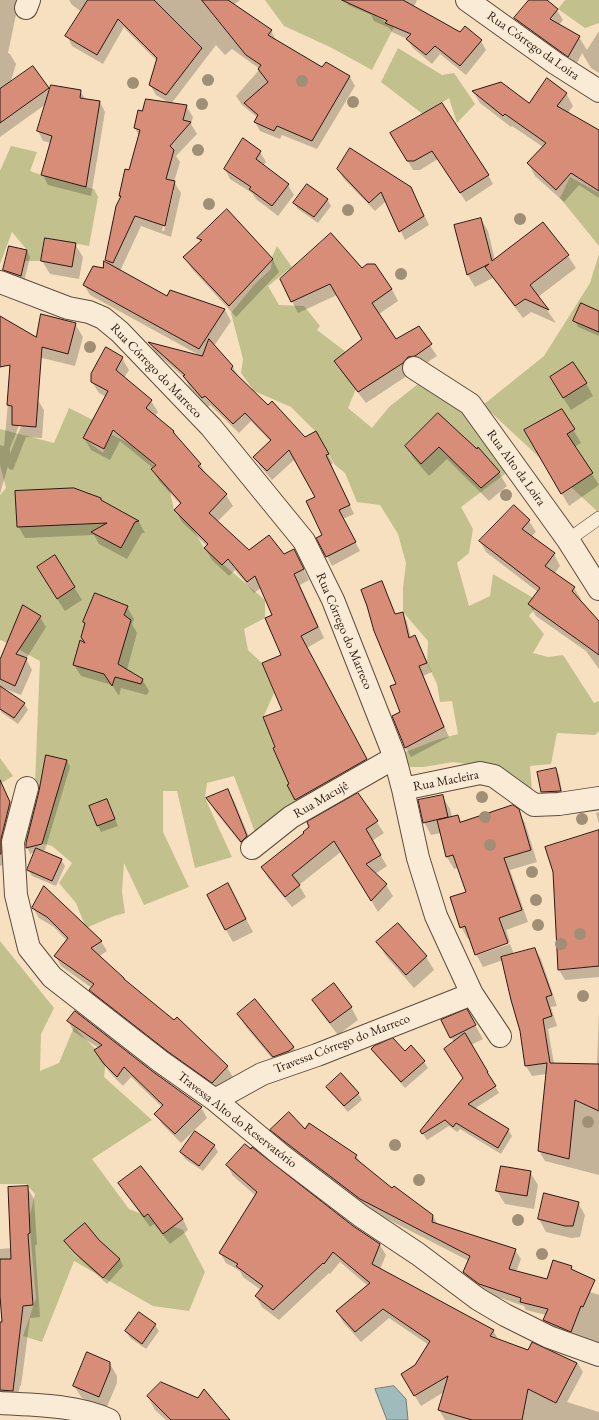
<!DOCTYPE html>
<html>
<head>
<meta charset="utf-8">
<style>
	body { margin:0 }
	canvas { display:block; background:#f6e0bf }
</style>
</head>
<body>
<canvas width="599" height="1420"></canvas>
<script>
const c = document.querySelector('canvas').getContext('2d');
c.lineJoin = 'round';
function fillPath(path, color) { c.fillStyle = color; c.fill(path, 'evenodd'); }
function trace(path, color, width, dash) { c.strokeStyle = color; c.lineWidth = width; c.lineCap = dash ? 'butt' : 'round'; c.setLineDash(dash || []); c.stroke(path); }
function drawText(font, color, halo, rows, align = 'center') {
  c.font = font + ' "EB Garamond",serif'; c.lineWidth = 3; c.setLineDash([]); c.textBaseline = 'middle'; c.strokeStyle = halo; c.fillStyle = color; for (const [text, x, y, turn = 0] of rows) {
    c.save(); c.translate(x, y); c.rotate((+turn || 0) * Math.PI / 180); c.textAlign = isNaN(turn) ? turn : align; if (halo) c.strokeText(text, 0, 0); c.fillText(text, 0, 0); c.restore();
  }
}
fillPath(new Path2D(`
	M265 0H348L394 27 372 70 330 47 284 26Z
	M565 0H599V23L585 28 558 9Z
	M398 48 442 75 454 73 475 104 457 123 449 98 424 115 381 82Z
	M11 146 37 152 30 171 41 175 94 189 98 197 89 246 45 238 41 261H24L27 250 12 232 0 264V171Z
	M570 177 599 193V246L560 198Z
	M277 246 292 267 268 286 279 305 304 306 320 326 317 330 346 352 334 361 356 389 348 408 372 428 389 407 418 384 464 412 509 471 461 507 473 529 469 553 457 563 469 606 490 596 493 574 540 602 529 616 544 634 533 653 548 657 563 655 594 703 599 701V731L595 735 557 733 551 764 530 766 532 791 494 768 453 762 424 767H407L403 753 436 740 458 734 452 701 440 702 437 684 427 663 428 641 403 612V588L406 563 398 534 380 505 357 502 345 473 335 465 315 431 291 407 254 391 241 373 243 359 231 313 254 285 271 269 272 257Z
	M599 254V513L483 405 544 356 590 283Z
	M69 408 93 420 83 438 103 453 111 434 132 445 150 460 170 491 174 510 193 529 204 548 265 600V618L244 629 248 650 262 663 274 693 263 718 297 804 256 835 234 776 207 783 205 798 232 857 195 868 177 791H163V832L189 887 144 905 124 863 122 892 125 913 114 916 86 928 76 903 59 883 72 863 52 846 21 838 35 784 40 661 1 640 0 641V495L6 488 0 465V429L54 443Z
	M0 758 13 776 0 784Z
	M0 941 54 1008 41 1034 40 1071 59 1063 74 1027 106 1060 104 1077 152 1120 92 1159 129 1209 183 1230 205 1272 189 1311 153 1306 74 1261 42 1342 23 1336 36 1298 29 1219 35 1194 26 1184H0Z`), '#c2c18e');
const water = new Path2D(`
	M394 1386 406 1399 408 1420H387L375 1389Z`);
fillPath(water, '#a0bbbb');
trace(water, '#727b78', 1);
fillPath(new Path2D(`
	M0 0H19L8 53 10 54 16 64 10 84 48 88 50 92 80 91 86 100 100 102 105 112 91 196 48 185 43 175 51 143 43 141 38 131 46 104 0 137Z
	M69 0H240L233 5 271 31 276 40 323 68 326 63 350 77 355 86 317 149 282 135 280 139 260 131 255 122 258 118 242 105 236 96 260 69 232 49 225 55 216 45 171 104 156 95 150 85 157 61 126 30 124 27 103 64 72 46 67 36 82 12 72 5Z
	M345 0H417L414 7 460 33 481 41 486 50 466 75 440 54 432 64 413 48 407 39 392 32 389 28 374 21 371 15 348 5Z
	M531 0H545L557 10 563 20 559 25 579 37 587 50 599 31V73L591 68 582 53 575 67 522 29 516 19Z
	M473 91 529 105 566 93 573 106 568 113 599 131V198L579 185 564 202 535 176 528 163 543 147 512 126 511 127 480 103Z
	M186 106 193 117 191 124 197 134 176 156 180 162 174 182 181 193 171 237 141 226 120 271 168 297 170 291 225 310 231 321 214 346 233 367 238 376 268 406 305 438 315 432 333 463 331 465 354 514 343 519 360 551 332 566 318 538 323 535 317 497 295 459 272 480 260 466 255 457 271 442 251 421 239 433 210 405 208 407 189 386 185 378 154 351 150 343 199 355 90 295 84 285 109 265 106 260 121 198 120 196 130 171 139 136 135 128 139 111 143 112ZM172 190H174L164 231H162Z
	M391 133 488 175 493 184 466 202 438 159 420 170H413Z
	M260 152 266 162 263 166 288 185 294 195 278 216 256 199 252 193 230 179 225 169Z
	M338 169 411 188 429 225 405 240 386 201 375 211 343 178Z
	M327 199 331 206 318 223 298 209 294 203Z
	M227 210 273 260 279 272 236 317 192 269 185 258 201 242 198 238Z
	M481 219 488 231 495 260 543 223 568 256 576 268 538 297 556 323 531 312 523 318 493 278 475 287 468 275 455 225Z
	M46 239 75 244 83 257 79 279 50 274 42 261Z
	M27 251 30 257 24 282 8 276 4 270Z
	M362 269 392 289 398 301 379 314 396 341 418 327 437 356 366 403 342 372 336 361 363 340 337 295 298 313 281 279Z
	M599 312V336L578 327 574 320Z
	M75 324 83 337 75 366 42 358 35 345Z
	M122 358 129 370 124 378 151 401 158 412 155 416 174 431 178 439 200 464 207 476 226 495 233 506 217 522 249 551 284 555 300 562 309 580 300 585 324 638 307 648 373 771 302 811 288 786 290 785 276 748 283 710V655L274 616 261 588 254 593 235 570 229 576 212 560 205 548 207 546 182 522 175 510 181 505 159 481 153 470 154 469 120 441 110 460 91 450 84 438 106 397 99 393 92 382Z
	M10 382 37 399 44 410 42 438 26 437 13 470 9 469 8 466 0 494V445L4 446ZM21 421H23L10 454V448Z
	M586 383 593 396 571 410 558 390Z
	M562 410 581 443 574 447 599 485 569 506 525 431Z
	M438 415 477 450 478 449 499 473 507 486 489 501 447 459 429 476 414 459 406 446Z
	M102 502 139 522 145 533H142L127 559 99 544 94 535 25 538 18 526Z
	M529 521 536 532 531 537 554 554 560 566 554 574 574 588 581 599 580 601 599 624V669L586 651 536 616 529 604 538 592 486 552 480 541Z
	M55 556 82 600 65 611 45 580Z
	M381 582 396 615 402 613 407 622 411 638 415 636 420 646 432 672 423 676 449 737 411 757 406 748 393 717 401 713Z
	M127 607 134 619 132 624 137 633 127 670 142 679 149 691 147 695 121 688 119 696 112 685 81 676 74 665 87 646 86 625 84 622Z
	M40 617 46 627 26 659 32 670 21 695 0 687V663Z
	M0 701 24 703 28 710 18 724 1 712Z
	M67 760 70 767 45 850 40 851 61 860 65 866 56 886 32 876 28 870 36 852 30 854 27 847Z
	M555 769 559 775 563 797 546 798 542 792Z
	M228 790 235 803 254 849 249 854 215 811 207 798Z
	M358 794 384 833 372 841 387 866 375 874 386 885 393 896 378 912 342 851 299 885 306 897 292 907 268 878 262 867 305 834 311 827Z
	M442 796 450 809 452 817 458 816 461 822 518 810 525 823 537 862 510 870 528 922 506 930 510 942 477 953V955L510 944 514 954 535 949 541 959 557 1006 551 1007 557 1026 548 1029 554 1064 597 1065 599 1012V1175L545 1161 539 1151 547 1074 532 1076 526 1066 521 1031 503 960 483 967 476 954 471 939H468L461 927 467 892 458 868 454 869 447 857 441 833 431 835 424 822Z
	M7 797 13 807 7 864 0 866V800Z
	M107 800 118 826 101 832 98 826Z
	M599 812V824L596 813Z
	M599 831V977L565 980 559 970Z
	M235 898 253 932 233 942 226 930Z
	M33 908 101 941 107 951 98 957 125 982 227 1067 233 1077 218 1092 96 1000 91 990 92 988 61 966 56 957 67 941 54 927 39 918Z
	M398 925 426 957 434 970 414 988 385 955 378 942Z
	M313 1000 351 1007 358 1020 338 1035 321 1013Z
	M254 1001 294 1048 301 1060 281 1069 246 1027 238 1014Z
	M467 1011 483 1039 471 1045 499 1093 474 1109 508 1130 512 1136 501 1154 460 1129 457 1132 449 1126 427 1140 421 1131 464 1078 454 1043 442 1020Z
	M68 1021 152 1072 201 1107 207 1118 181 1143 162 1124 156 1114 162 1107 131 1077 123 1086 111 1074 101 1061 95 1051 99 1048 74 1032Z
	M411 1047 424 1062 428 1068 405 1088 376 1055 372 1049 405 1052Z
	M327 1087 358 1093 362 1100 348 1112 331 1093Z
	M309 1125 356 1156 361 1163 392 1189 433 1216 438 1225 515 1250 521 1259 516 1272 547 1281 548 1278 599 1295V1348L549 1329 544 1320 546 1315 526 1310 524 1306 486 1293 470 1281 464 1272 469 1261 366 1208 277 1139 272 1130H305Z
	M214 1145 218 1152 203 1171 185 1159 181 1152Z
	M227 1165 353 1227 380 1245 386 1255 380 1269 493 1330 499 1341 528 1352 544 1350 577 1362 583 1372 567 1402 599 1412V1420H445L439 1410 444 1392 421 1406 402 1375 416 1366 429 1345 389 1318 361 1342 343 1322 338 1312 368 1286 340 1262 330 1274 329 1273 279 1320 262 1307 256 1296 261 1290 243 1277 240 1271 226 1263 220 1253 256 1196 233 1176Z
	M530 1172 538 1185 534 1209 505 1204 497 1191Z
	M119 1183 183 1219 188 1230 170 1244 154 1224 150 1227 125 1193Z
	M27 1187 34 1199 37 1245H35L40 1317 30 1318 21 1386H20L17 1398 0 1393V1323H3L0 1292V1249L12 1248Z
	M578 1203 585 1215 580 1237 571 1238 546 1232 539 1219Z
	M98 1240 120 1259 123 1266 107 1284 80 1259 66 1241Z
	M155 1325 159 1331 146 1349 130 1338 126 1331Z
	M109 1362 117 1376V1383L106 1409 82 1398 74 1386Z
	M148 1397 229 1420H166L155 1410Z`), '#0003');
const building = new Path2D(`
	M88 0H154L202 48 166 95 149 85 157 58 118 19 97 55 65 36Z
	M202 0H228L272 30 268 35 322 67 326 62 350 76 312 141 277 126 274 131 254 122 258 115 244 103 268 82 258 69 261 65 246 55Z
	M342 0H403L460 32 465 26 482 40 460 66 435 46 426 55 406 39 411 34 385 23 387 21Z
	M529 0H547L558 9 550 19 580 36 568 57 514 18Z
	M33 66 49 88 0 123V89Z
	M547 78 567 93 557 106 599 130V191L571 173 556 190 527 163 546 143 505 114 503 116 472 91 501 82 529 103Z
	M51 85 81 90 80 98 100 101 86 187 41 175 52 136 37 131Z
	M146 99 187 105 183 120 191 122 170 146 174 150 166 179 175 181 165 226 135 216 113 263 105 260 116 206 121 196H119L125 169 129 170 140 130 134 128 138 110 142 111Z
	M442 103 489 175 460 193 432 151 414 161H407L390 133Z
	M243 138 261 151 256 159 289 184 272 206 249 189 251 187 224 169Z
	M350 148 411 187 424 216 399 232 381 192 369 203 337 169Z
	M307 184 328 199 314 217 293 203Z
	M227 209 273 259 229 306 183 257 202 240 197 238Z
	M481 218 492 261 543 222 569 255 530 285 549 310 525 299 515 306 485 267 489 264 467 275 454 225Z
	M331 233 362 268 367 264H375L392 289 372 303 396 339 419 326 432 344 415 356 408 357 403 363 358 392 334 361 362 339 330 284 291 302 280 279Z
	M45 238 76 243 72 267 41 261Z
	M9 246 27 250 21 276 3 270Z
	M104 261 167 296 170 290 225 309 199 349 83 285 93 266 103 268Z
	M581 303 599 311V332L573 321Z
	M41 314 76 323 68 354 42 347 36 427 12 425V406L7 405 10 365 0 367V316L36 337Z
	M209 339 233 366 231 369 268 405 272 401 305 437 316 431 329 454 326 455 350 505 339 510 356 542 326 557 316 538 322 535 306 501 315 497 289 450 267 471 253 457 271 440 245 413 233 424 205 396 202 398 183 376 185 375 148 342 202 356Z
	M106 347 123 357 116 370 152 400 146 408 174 431 173 432 201 464 198 466 227 494 209 513 249 550 269 535 284 554 294 549 304 569 294 574 318 627 301 636 367 759 295 800 287 785 289 784 273 748 275 747 263 717 282 710 262 663 281 655 265 618 272 615 255 576 247 582 228 559 222 565 204 548 208 544 174 510 181 503 151 469 156 465 113 430 104 449 83 438 108 391 91 382V374Z
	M573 362 587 383 563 398 550 377Z
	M562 409 575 429 567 434 593 473 561 494 524 430Z
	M438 413 477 449 478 447 500 472 481 488 439 447 421 464 405 446Z
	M74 488 101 498V500L139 521 135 522 121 548 91 532 107 523 17 527 15 491Z
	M514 505 530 520 522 529 555 553 545 566 575 587 572 591 599 621V655L528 604 540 588 479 541Z
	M55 555 75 587 57 599 37 567Z
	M382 581 395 614 403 612 409 638 415 635 427 663 419 666 444 727 405 748 392 716 400 712 390 686 396 684 374 631 367 606 361 590Z
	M95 593 128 606 124 615 131 620 118 664 143 679 141 684 115 677 112 686 104 674 73 665 80 640 85 643 81 637 85 623 83 622Z
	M23 605 41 616 16 654 27 658 15 686 0 679V660Z
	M0 686 25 703 14 718 0 709Z
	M46 755 67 760 42 844 26 848V843L39 791Z
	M556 768 561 791 541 792 537 772Z
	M0 780 10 802 1 839V854H0Z
	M228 789 247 836 241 842 206 798Z
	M358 793 378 821 366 829 381 855 366 864 387 884 371 901 334 841 292 875 300 885 285 897 261 867 304 833 303 832 309 827 307 822Z
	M443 795 448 817 423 823 418 800Z
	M107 799 115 819 97 826 89 806Z
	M513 805 519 809 531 850 504 858 522 910 499 918 508 943 475 955 465 926 460 928 450 897 466 892 453 855 446 857 437 820 458 815 460 822Z
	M599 830V966L558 970 553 872 545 847Z
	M36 848 62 859 52 881 27 870Z
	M228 883 246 919 225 930 207 895Z
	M44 886 102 941 91 948 124 978V979L174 1020 177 1017 228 1066 212 1083 167 1051 89 990 94 984 54 956 68 938 47 917 32 908Z
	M398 923 427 956 406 975 376 942Z
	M535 948 552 995 546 997 552 1016 543 1019 550 1063 599 1064V1111L575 1100 569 1159 538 1151 547 1063 525 1066 520 1031 511 1000 501 957Z
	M334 983 352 1007 330 1023 312 1000Z
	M255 999 294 1047 289 1051 273 1057 237 1014Z
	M467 1009 476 1025 450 1038 441 1020Z
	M75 1011 152 1071 202 1107 175 1134 154 1114 163 1105 124 1067 117 1077 104 1064 94 1050 102 1045 67 1021Z
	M465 1033 488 1072H487L496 1086 468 1104 509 1129 498 1148 456 1123 453 1127 445 1120 422 1134 420 1131 463 1078 444 1049Z
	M393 1038 405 1051 411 1045 425 1061 401 1082 371 1049 374 1046Z
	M341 1073 359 1093 344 1106 326 1087Z
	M289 1112 305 1129 309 1123 357 1155 355 1158 392 1188 394 1186 433 1215 432 1222 516 1249 509 1269 547 1279 553 1260 572 1266 571 1269 595 1280 583 1307 581 1306 571 1332 543 1320 548 1309 520 1302 521 1298 479 1284 463 1272 470 1256 360 1199 289 1145 270 1130Z
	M195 1131 215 1145 199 1166 180 1152Z
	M245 1144 251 1149 252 1147 353 1226 380 1244 372 1264 494 1330 490 1336 528 1350 532 1342 577 1363 556 1403 528 1389 522 1420H472L438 1410 448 1376 414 1396 401 1374 415 1365 430 1341 383 1309 355 1332 336 1311 370 1283 333 1252 324 1264 323 1263 273 1310 255 1296 263 1286 236 1266 238 1264 219 1253 257 1192 226 1165Z
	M141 1166 183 1219 163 1234 148 1214 144 1217 118 1183Z
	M501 1166 531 1171 527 1196 496 1191Z
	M28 1186 30 1233 28 1234 33 1305 23 1306 13 1391 0 1390V1322H2L0 1296V1259H11L8 1187Z
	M544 1193 579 1202 573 1226H565L538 1219Z
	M85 1223 99 1240 120 1259 103 1278 75 1253 64 1241Z
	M139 1312 156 1324 142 1344 125 1331Z
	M87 1352 110 1362V1370L99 1397 73 1386Z
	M161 1382 198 1398 204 1389 230 1420H171L147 1396Z`);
fillPath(building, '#d78d77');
trace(building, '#2c1a13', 1);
const service = new Path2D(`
	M568 540 599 518`);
const minor = new Path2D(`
	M467 0 555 63 599 91
	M26 8 29 0
	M0 282 68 308 89 312 103 318 120 332 211 427 304 541 333 600 394 755 403 789 418 858 436 916 472 994 500 1036
	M414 368 470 404 568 540 599 589
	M27 788 13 842 16 895 29 948 52 977 160 1061 215 1100 281 1155 361 1216 418 1254 478 1299 505 1315 549 1337 599 1355
	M403 789 480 773 494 776 534 805 559 804 599 798
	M252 848 291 817 394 758
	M215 1100 262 1074 317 1055 472 994
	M0 1403C34 1405 78 1405 109 1420`);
trace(service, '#5e4c3e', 14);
trace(minor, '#5e4c3e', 24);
trace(service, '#f9ebd5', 13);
trace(minor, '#f9ebd5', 22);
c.fillStyle = '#a08f75';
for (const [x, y] of [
	[208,80],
	[302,81],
	[133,83],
	[353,102],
	[202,104],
	[198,150],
	[209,204],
	[348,210],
	[520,219],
	[401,274],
	[90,347],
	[506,495],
	[482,797],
	[485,817],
	[582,819],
	[490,845],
	[532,872],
	[536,900],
	[538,925],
	[580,934],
	[561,944],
	[583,996],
	[588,1122],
	[395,1145],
	[419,1180],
	[518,1220],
	[542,1254]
]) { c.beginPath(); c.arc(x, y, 6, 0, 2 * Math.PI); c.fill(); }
drawText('13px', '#2c1a13', '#f9ebd5', [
	["Rua Córrego da Loira",533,46,35],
	["Rua Córrego do Marreco",156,371,46],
	["Rua Alto da Loira",516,468,54],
	["Rua Córrego do Marreco",344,631,67],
	["Rua Macleira",446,781,-11],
	["Rua Macujê",321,800,-30],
	["Travessa Córrego do Marreco",342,1044,-21],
	["Travessa Alto do Reservatório",237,1120,38]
]);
</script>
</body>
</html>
